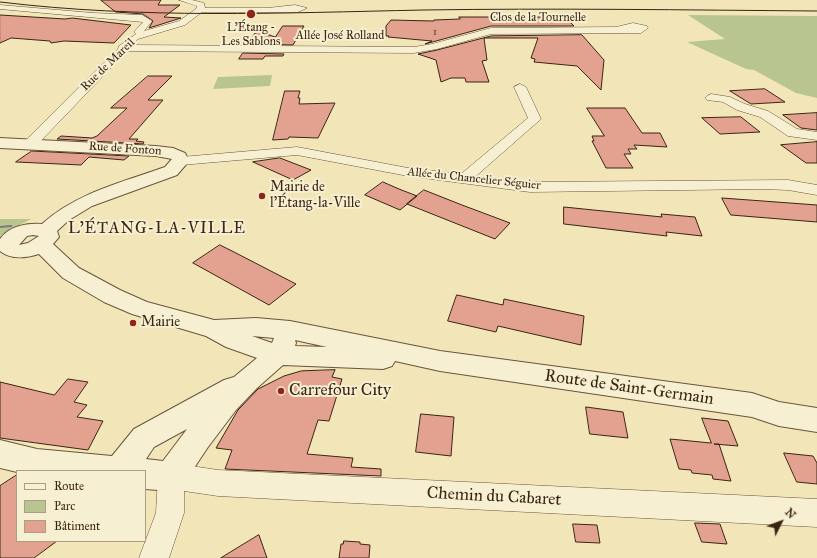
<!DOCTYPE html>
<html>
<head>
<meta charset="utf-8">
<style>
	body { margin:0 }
	#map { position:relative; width:817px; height:558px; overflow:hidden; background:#f2e6b8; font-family:"IM FELL Great Primer",serif }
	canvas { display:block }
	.legend { position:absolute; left:16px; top:470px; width:130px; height:72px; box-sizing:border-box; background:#f7efd1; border:1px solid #ab9e86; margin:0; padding:5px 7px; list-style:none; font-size:12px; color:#3a2515 }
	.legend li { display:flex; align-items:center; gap:8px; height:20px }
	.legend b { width:20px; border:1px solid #ab9e86 }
	.north { position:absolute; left:761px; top:502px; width:40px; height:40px; -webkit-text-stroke:3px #f7efd1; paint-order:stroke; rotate:48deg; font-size:11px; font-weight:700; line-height:16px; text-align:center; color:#3a2515 }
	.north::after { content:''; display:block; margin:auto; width:14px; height:18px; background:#3a2515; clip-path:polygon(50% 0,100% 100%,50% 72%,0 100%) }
</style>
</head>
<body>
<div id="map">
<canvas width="817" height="558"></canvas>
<ul class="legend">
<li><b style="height:5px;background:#f7efd1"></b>Route</li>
<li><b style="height:11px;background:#b9c590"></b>Parc</li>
<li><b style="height:11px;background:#e3a18f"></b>Bâtiment</li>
</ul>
<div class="north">N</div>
</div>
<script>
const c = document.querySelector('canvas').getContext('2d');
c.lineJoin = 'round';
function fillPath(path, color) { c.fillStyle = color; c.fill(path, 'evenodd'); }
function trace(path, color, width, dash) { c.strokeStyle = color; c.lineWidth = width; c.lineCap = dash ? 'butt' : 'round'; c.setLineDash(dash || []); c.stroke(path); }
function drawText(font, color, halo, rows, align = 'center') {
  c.font = font + ' "IM FELL Great Primer",serif'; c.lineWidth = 4; c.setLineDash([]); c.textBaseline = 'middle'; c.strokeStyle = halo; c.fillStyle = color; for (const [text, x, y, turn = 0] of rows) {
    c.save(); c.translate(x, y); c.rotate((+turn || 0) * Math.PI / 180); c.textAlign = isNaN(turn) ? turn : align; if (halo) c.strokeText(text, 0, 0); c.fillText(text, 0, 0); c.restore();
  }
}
fillPath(new Path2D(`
	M688 15 817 16V98L796 93 754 70 746 69 687 42 725 39Z
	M272 75 270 86 213 89 218 77Z
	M0 219H31L0 236Z`), '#b9c590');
fillPath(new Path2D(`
	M10 225H12V227L0 228V226Z`), '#788078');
const building = new Path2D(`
	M101 0H161L158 5H180L164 17 181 18 149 28 153 21 143 14 116 12Z
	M0 15 65 19 72 18 131 25 114 43 64 41 51 43 50 41 11 38 0 43Z
	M459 17H565L574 26H491L425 44 432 41 388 37 389 36H386V26L391 20 434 21V20L460 19Z
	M283 26H304L293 45 249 44 255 33 261 32 275 37Z
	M582 35 604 60 601 90 577 66 534 62 535 59 531 58 538 38H484L487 60 482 61 489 82H466L465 78H451L441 82 436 60 418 54 437 50 491 36Z
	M243 53 284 54 283 56H265L263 59H239Z
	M148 76H172L148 100H163L129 139H138L136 141 144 142 143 144 57 139 61 136 92 138 97 136 127 108H111Z
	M765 89 785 102 751 104 730 91Z
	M285 91H300L298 98H300L299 104 335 103 318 138 289 137 288 139 273 140Z
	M587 108H625L642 133H660L667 147 634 145 637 149H628L631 154H624L633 168H606L592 141H594L592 136H604Z
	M817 113V130L801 128 783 115Z
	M741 117 760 132 720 134 702 118Z
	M817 142V163H806L781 145Z
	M32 151 129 156 124 160 89 157 81 165 16 162Z
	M280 158 311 170 293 180 253 162Z
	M383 182 399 189 417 196 400 210 365 195Z
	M424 190 462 205 510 223 495 239 407 204Z
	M722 198 817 205V222L731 215Z
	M564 207 662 217 661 214 695 217 702 236 666 232 667 236 564 224Z
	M220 245 234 252 296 284 269 305 193 263Z
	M457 295 503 305 504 299 584 316 581 345 498 326 496 332 448 321Z
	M335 370 332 377 342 379 329 421 318 420 307 454 353 458 351 467 381 469V476L225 469 232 450 216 448 238 410 258 389 284 376 301 371Z
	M68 379 88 382 74 402 87 405 77 417 103 421 88 450 0 438V382L54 395Z
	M586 407 623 412 628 438 590 434Z
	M421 414 454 417 451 456 416 452Z
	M702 418 728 421 738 446 714 444H719L731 481 713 479 712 475 692 473 691 470 679 469 670 439 711 443Z
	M784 453 813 456 817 463V484L797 482Z
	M17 475V541H57L34 558H0V486Z
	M695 523 720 524 727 544 702 542Z
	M573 524 597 525 600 543 576 542Z
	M259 535 267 558H221Z
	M344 541 360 542V544L370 545 369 558H339L341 544H343Z`);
fillPath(building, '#e3a18f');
trace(building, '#3a2515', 1);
const minor = new Path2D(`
	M179 0H192L204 3 205 8H268L295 5 307 8 298 12H202L185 25 138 39 132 45 414 47 432 44 491 28 616 27 633 23 647 26 648 28 641 33 491 34 437 49 414 53 127 51 35 147H25L23 144 25 141 118 49 119 46 136 34 134 32 143 22 0 9V5L93 13 142 15 152 21 144 31 179 21 196 9 197 6Z
	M520 84 526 87 541 119 476 176 530 182 788 180 817 185V195L788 190 762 189 530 192 408 176 297 155 181 165 176 164 174 161 176 158 181 157 297 147 408 168 461 174 528 118 514 87Z
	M711 94 730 97 745 104 768 111 797 129 817 132V140L788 136 760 117 737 110 723 102 707 100 705 98 707 96Z
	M171 463 218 470 817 499V527L218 496 184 491V513L169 558H139L156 513 158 476 161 467Z`);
const tertiary = new Path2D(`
	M0 138 156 146 173 148 185 153 189 161 177 175 92 206 69 220 57 231 59 237 53 244 79 268 120 290 147 302 214 320 256 318 290 321 440 351 752 393 779 402 817 408V432L779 426 752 417 440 371 395 361 392 366 383 369 283 365 257 388 236 410 208 447 182 486 171 491 145 489V471L17 472 0 468V440L37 449 112 456 134 429 224 380 234 377 257 358 226 347 206 336 132 314 104 302 63 278 39 254C26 258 11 260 0 251V239C9 226 27 223 42 224 76 193 123 182 165 167L172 159 156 156 0 148ZM33 235 39 236 28 243 19 245 27 236ZM252 336 274 338 272 343ZM295 340 327 347 295 346 296 343ZM187 429 163 461 146 459 154 447Z`);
trace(minor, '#68553e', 1);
trace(tertiary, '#68553e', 2);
fillPath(minor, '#f7efd1');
fillPath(tertiary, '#f7efd1');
trace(new Path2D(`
	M0 2C141 19 281 13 423 10 554 8 686 10 817 11`), '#3a2515', 1);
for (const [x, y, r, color] of [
	[251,14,5,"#8f2418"],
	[262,196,4,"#8f2418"],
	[133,323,4,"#8f2418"],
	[281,391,4,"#8f2418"]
]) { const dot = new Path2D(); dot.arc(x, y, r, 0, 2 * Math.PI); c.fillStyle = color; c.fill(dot); trace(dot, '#f7efd1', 1.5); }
drawText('10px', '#644434', null, [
	["1",435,33]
]);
drawText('12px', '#3a2515', '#f7efd1', [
	["Clos de la Tournelle",538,18],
	["Allée José Rolland",340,36],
	["Rue de Mareil",108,65,-44],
	["Rue de Fonton",125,149,4],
	["Allée du Chancelier Séguier",474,179,6]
]);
drawText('12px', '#3a2515', '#f7efd1', [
	["L'Étang -",251,28],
	["Les Sablons",251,42]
]);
drawText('14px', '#3a2515', '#f7efd1', [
	["Mairie de",270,188],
	["l'Étang-la-Ville",270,204],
	["Mairie",141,323]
], 'left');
c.letterSpacing = '1px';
drawText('16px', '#3a2515', '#f7efd1', [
	["L'ÉTANG-LA-VILLE",157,229]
]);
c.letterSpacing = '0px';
drawText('17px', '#3a2515', '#f7efd1', [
	["Route de Saint-Germain",629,388,8],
	["Chemin du Cabaret",494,497,3]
]);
drawText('17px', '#3a2515', '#f7efd1', [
	["Carrefour City",289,391]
], 'left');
</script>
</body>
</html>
